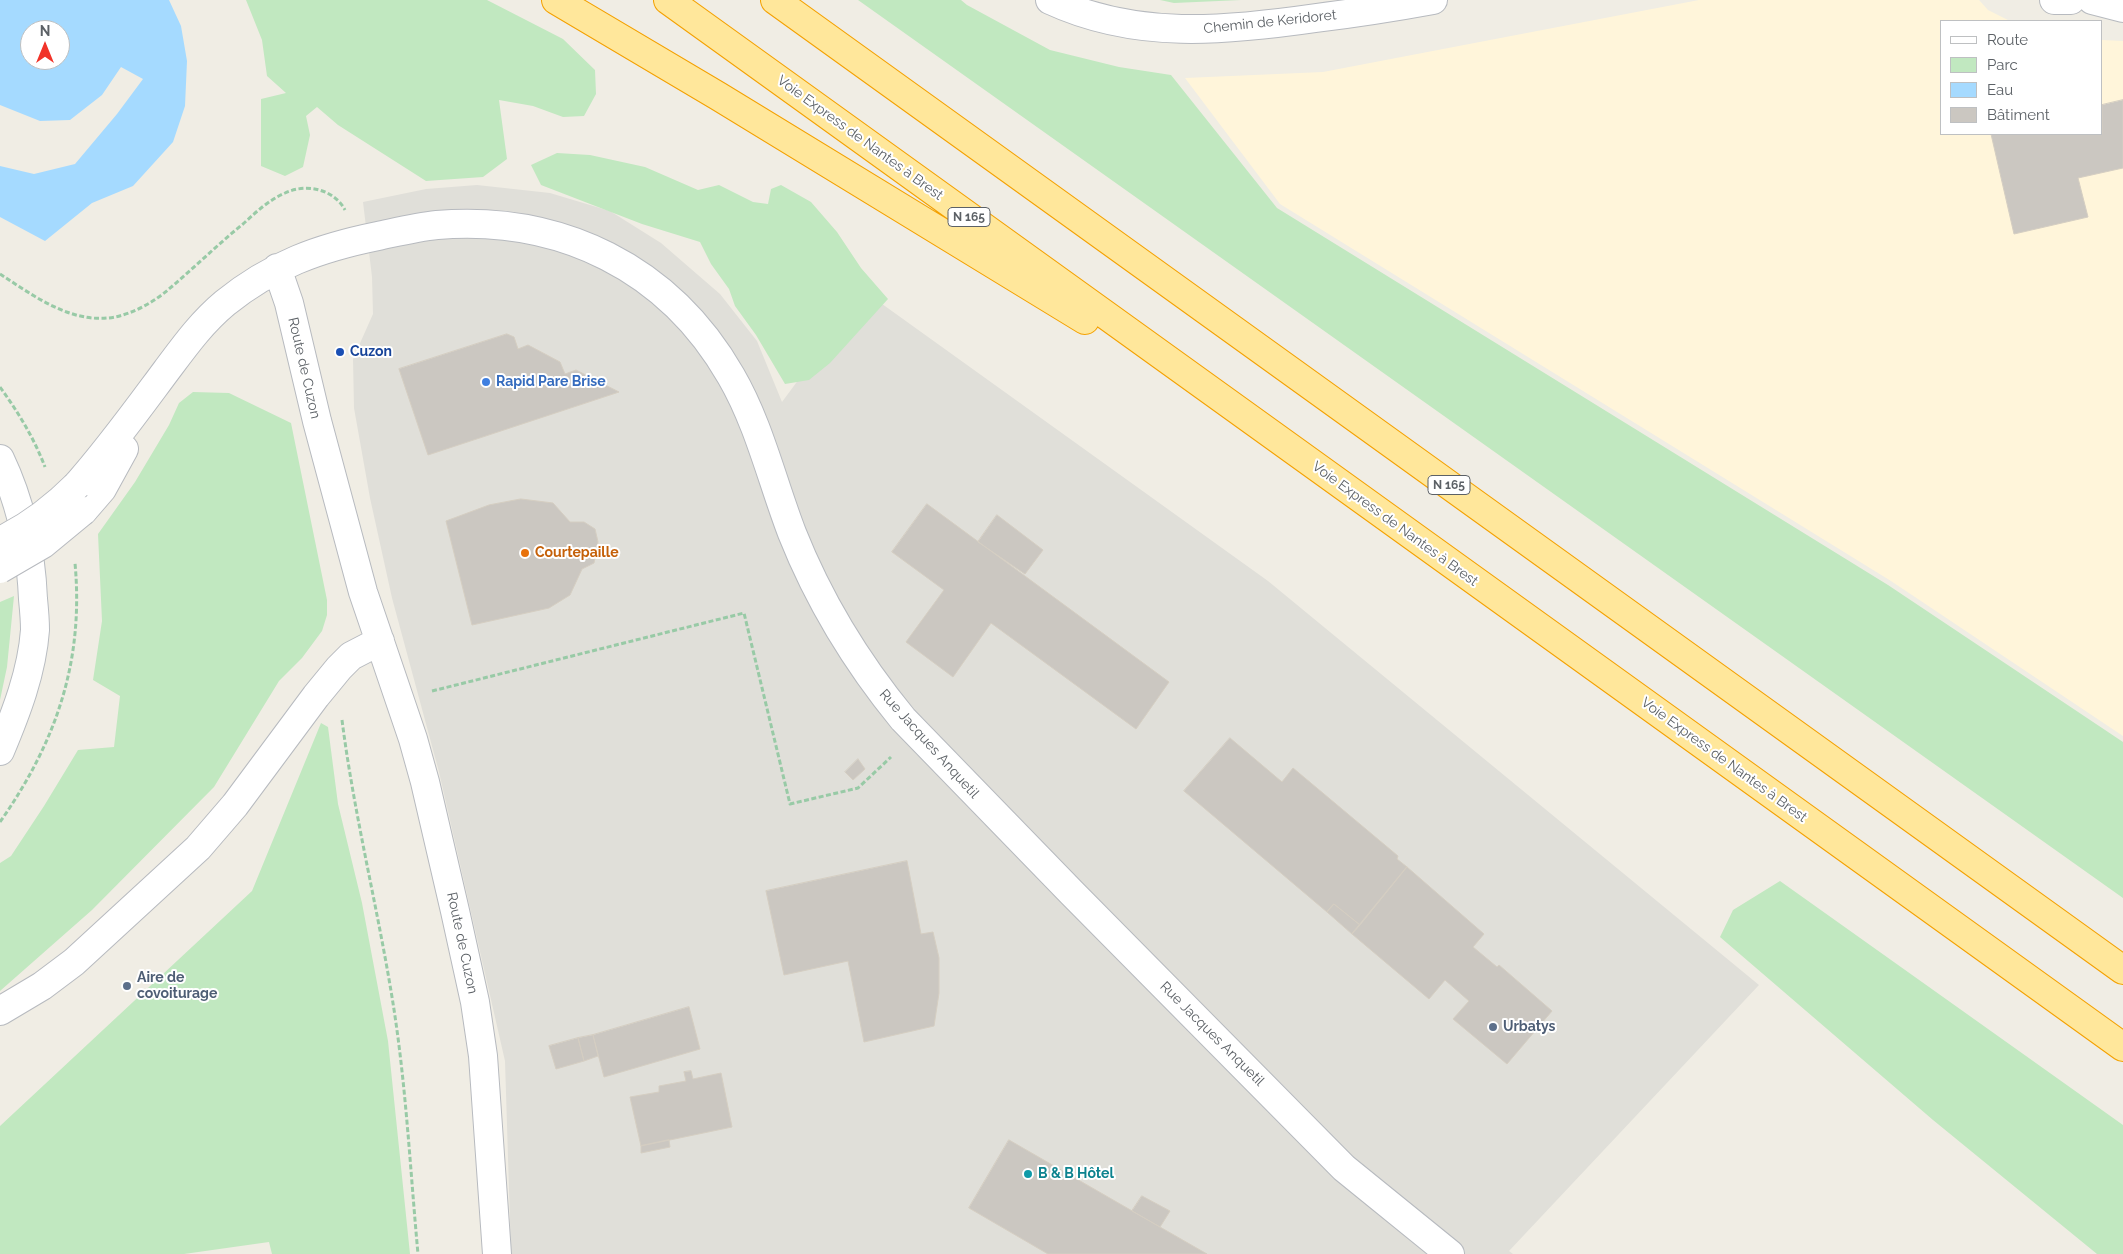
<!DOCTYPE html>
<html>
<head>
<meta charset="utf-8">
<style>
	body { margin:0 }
	#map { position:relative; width:2123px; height:1254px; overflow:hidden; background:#f0ede4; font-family:Raleway,sans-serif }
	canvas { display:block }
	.legend { position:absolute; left:1940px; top:20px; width:162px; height:115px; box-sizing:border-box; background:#fff; border:1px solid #bec0c2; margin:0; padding:6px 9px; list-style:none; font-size:15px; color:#5c6166 }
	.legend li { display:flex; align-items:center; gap:10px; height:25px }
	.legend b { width:25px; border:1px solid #bec0c2 }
	.north { position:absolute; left:20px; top:20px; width:50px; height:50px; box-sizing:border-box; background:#fff; border:1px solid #bec0c2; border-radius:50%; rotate:0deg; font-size:14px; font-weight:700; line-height:20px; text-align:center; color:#5c6166 }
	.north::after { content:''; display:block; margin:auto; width:18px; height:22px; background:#f13329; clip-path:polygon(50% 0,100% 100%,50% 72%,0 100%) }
</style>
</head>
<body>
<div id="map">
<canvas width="2123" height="1254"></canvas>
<ul class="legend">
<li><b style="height:6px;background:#fff"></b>Route</li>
<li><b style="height:14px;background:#c1e8c0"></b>Parc</li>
<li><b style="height:14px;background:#a5daff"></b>Eau</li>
<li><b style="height:14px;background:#cbc7c1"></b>Bâtiment</li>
</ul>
<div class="north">N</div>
</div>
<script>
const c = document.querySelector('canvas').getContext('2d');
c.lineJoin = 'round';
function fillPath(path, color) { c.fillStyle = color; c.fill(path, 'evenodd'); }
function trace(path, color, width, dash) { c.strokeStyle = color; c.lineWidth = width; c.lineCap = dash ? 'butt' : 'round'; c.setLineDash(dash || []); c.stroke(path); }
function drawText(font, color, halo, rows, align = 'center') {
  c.font = font + ' Raleway,sans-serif'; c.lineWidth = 4; c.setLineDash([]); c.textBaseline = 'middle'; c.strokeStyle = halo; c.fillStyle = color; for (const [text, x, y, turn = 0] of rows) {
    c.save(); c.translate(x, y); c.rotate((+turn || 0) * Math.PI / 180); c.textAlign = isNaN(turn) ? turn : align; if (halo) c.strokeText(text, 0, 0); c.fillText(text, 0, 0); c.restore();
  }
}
fillPath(new Path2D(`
	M1699 0H1979L1988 10 2010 21H1942V134H2102V40L2123 41V736L1891 581 1280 204 1185 78 1323 72Z`), '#fff5da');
fillPath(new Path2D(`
	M477 185 550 193 610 211 661 243 720 294 757 341 782 402 864 291 1268 581 1759 985 1509 1251 1513 1254H511L505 1061 439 772 392 598 370 498 354 408 353 359 373 314 372 277 363 202 426 189Z`), '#e0dfd9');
fillPath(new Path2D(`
	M246 0H487L563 39 595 70 596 94 584 116 563 117 533 106 499 100 507 159 483 177 426 181 338 125 317 107 306 116 310 135 303 167 285 176 261 166V99L286 93 267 76 262 40Z
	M858 0H961L967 5 1050 50 1119 67 1171 75 1277 208 1888 585 2123 742V898Z
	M1160 0H1241L1174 3Z
	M557 153 590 155 645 167 698 190 719 185 753 202 768 204 771 189 781 185 811 202 837 232 861 268 888 299 830 363 809 380 785 384 756 335 735 306 729 289 711 264 700 242 642 224 541 185 531 165Z
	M193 392 229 393 291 423 327 600V615L322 631 302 658 279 681 214 787 92 910 0 991V863L11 856 44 806 78 750 114 747 120 696 93 680 102 621 98 534 135 482 169 425 179 403Z
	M14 596 7 667 0 700V602Z
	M321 723 328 727 338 804 362 903 388 1041 410 1254H272L269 1242 184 1254H0V1126L252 891Z
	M1780 881 2123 1125V1254H2097L1933 1120 1720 937 1733 910Z`), '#c1e8c0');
fillPath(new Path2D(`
	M0 0H169L181 26 187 61 185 106 173 142 133 186 92 203 45 241 0 217V166L34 174 75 164 117 114 143 79 121 67 102 95 70 120 40 121 0 105ZM30 30H60V60H30Z`), '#a5daff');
const building = new Path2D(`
	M2123 100V168L2078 178 2088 217 2014 234 1991 134H2102V105Z
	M507 334 514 337 518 349 528 345 560 362 565 374 576 370 619 392 428 455 399 369Z
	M521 499 553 503 570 522H584L595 529 598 542 594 563 582 569 570 595 549 608 472 625 446 521 489 505Z
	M927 504 1169 682 1136 729 991 623 953 677 906 642 944 590 892 552Z
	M997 515 1043 550 1025 574 978 542Z
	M1230 738 1282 782 1293 768 1398 856 1397 859 1407 867 1360 925 1334 904 1327 912 1184 791Z
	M858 759 865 769 853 780 845 772Z
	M907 861 921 934 933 932 939 958V993L934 1026 864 1042 848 961 784 975 766 891Z
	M1407 867 1484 934 1473 947 1497 967 1499 965 1552 1011 1507 1064 1453 1019 1469 1001 1445 980 1429 999 1352 934Z
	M1334 904 1360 925 1352 934 1327 912Z
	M689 1007 700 1049 604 1077 593 1035Z
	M593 1035 598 1056 584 1061 578 1038Z
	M578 1038 584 1061 556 1069 549 1046Z
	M691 1071 693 1079 721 1073 732 1127 641 1146 630 1097 659 1092V1086L686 1081 684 1072Z
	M669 1140 670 1147 641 1153V1146Z
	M1009 1140 1160 1227 1207 1254H1048L969 1208Z
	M1142 1196 1170 1211 1160 1227 1132 1211Z`);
fillPath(building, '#cbc7c1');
trace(building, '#d5cec2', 1);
const minor = new Path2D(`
	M1050 0C1136 40 1226 31 1316 18 1356 13 1395 7 1433 0
	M2054 0H2071
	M2092 0 2123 8
	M277 268 289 303 317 421 363 592 413 739 425 782 455 911 475 1002 483 1056 497 1254
	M77 485C109 449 137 410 166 371 184 347 201 323 225 303 272 265 319 248 378 236 397 232 417 227 437 225 561 215 669 268 731 376 759 424 772 481 792 533 819 601 857 663 903 719L1072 893 1344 1168 1450 1254
	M83 511 102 489 124 449
	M0 1011 42 986 74 962 198 848 235 805 316 696 339 668 351 656 380 641`);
const secondary = new Path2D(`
	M0 459C21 503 31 551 33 599 34 609 35 620 35 630 32 672 16 713 0 751`);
const trunk = new Path2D(`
	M556 0 718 96 1085 320
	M668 0 2123 1047
	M775 0 2123 970`);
trace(minor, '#b7babf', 30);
trace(secondary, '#b8bcc1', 30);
trace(trunk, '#f4a100', 30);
trace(new Path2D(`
	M0 274C34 296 72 325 115 317 134 313 154 302 169 289 194 268 217 245 243 224 256 212 269 200 285 193 306 183 334 189 345 210
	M0 387C18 412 34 438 45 467
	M432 691 744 613 790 804 858 788 891 757
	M342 720C354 814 377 905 392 997 406 1082 410 1168 418 1254
	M0 822C56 742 84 662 75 563`), '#98caa6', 3, [5, 2.5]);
trace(minor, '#fff', 28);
trace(secondary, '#fff', 28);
trace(trunk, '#ffe79b', 28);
const minorBridge = new Path2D(`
	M0 541C29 527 54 508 77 485
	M0 569 43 544 83 511`);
trace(minorBridge, '#b7babf', 30, []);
trace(minorBridge, '#fff', 28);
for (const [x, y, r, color] of [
	[340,352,5,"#1a4fb4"],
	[486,382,5,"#3f7fe0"],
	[525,553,5,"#e8710a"],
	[127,986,5,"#5c6f8a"],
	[1493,1027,5,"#5c6f8a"],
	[1028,1174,5,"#0f9aa8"]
]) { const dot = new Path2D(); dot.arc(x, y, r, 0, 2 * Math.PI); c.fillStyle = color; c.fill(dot); trace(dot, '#fff', 2); }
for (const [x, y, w] of [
	[969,217,42],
	[1449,485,42]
]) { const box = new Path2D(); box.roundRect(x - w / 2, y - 9.5, w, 19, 4); c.fillStyle = '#fff'; c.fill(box); trace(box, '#5c6166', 1); }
drawText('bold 12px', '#5c6166', null, [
	["N 165",969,217],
	["N 165",1449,485]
]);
drawText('14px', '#5c6166', '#fff', [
	["Chemin de Keridoret",1270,22,-6],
	["Voie Express de Nantes à Brest",860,138,36],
	["Route de Cuzon",304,368,77],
	["Voie Express de Nantes à Brest",1395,524,36],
	["Rue Jacques Anquetil",929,744,48],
	["Voie Express de Nantes à Brest",1724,760,36],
	["Route de Cuzon",462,943,78],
	["Rue Jacques Anquetil",1212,1034,45]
]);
drawText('bold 14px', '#164399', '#fff', [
	["Cuzon",350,352]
], 'left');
drawText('bold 14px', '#366cbe', '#fff', [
	["Rapid Pare Brise",496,382]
], 'left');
drawText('bold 14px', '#c56008', '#fff', [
	["Courtepaille",535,553]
], 'left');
drawText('bold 14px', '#4e5e75', '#fff', [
	["Aire de",137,978],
	["covoiturage",137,994],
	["Urbatys",1503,1027]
], 'left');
drawText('bold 14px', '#0d838f', '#fff', [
	["B & B Hôtel",1038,1174]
], 'left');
</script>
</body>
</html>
